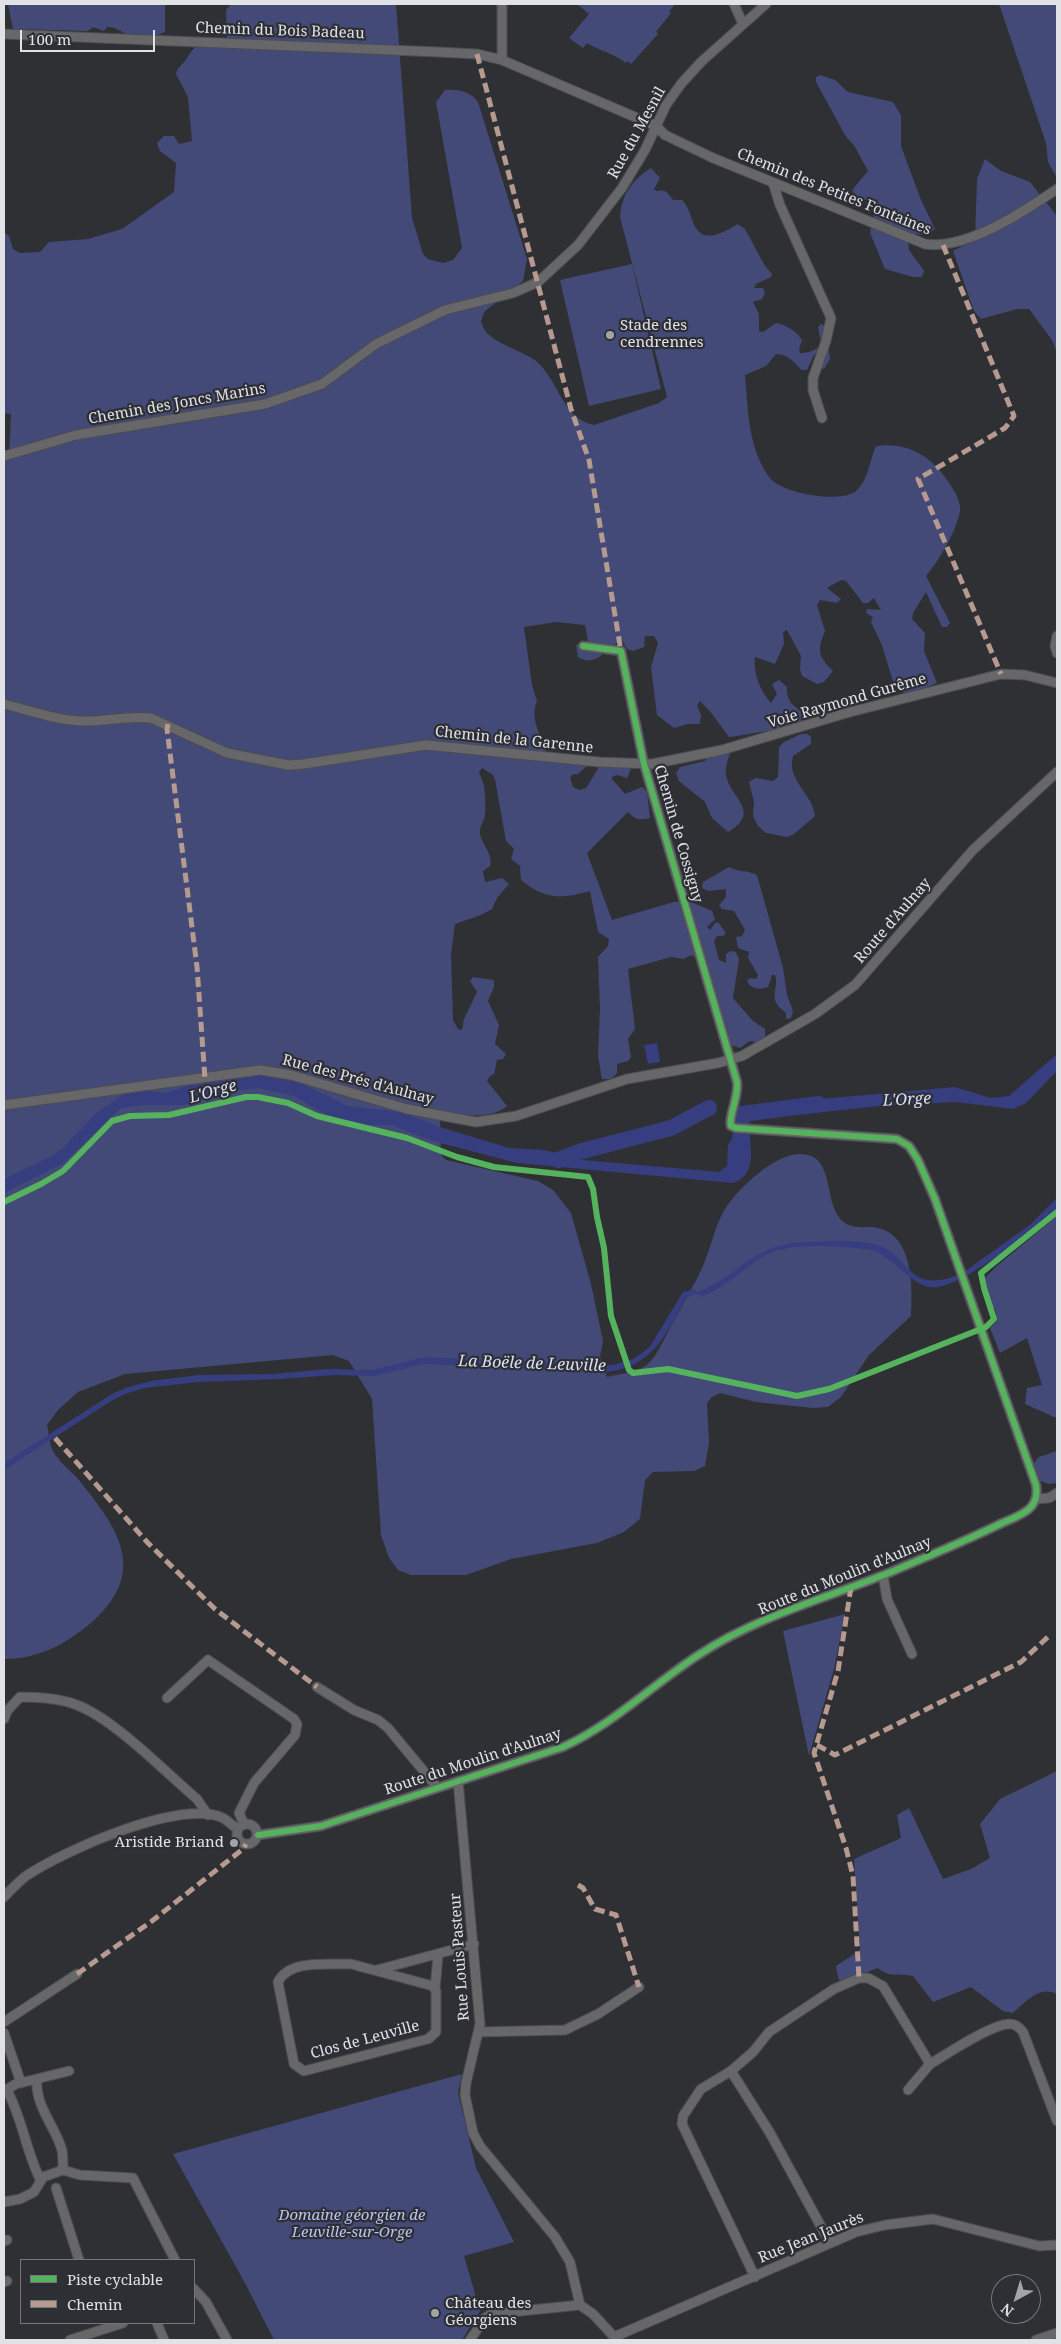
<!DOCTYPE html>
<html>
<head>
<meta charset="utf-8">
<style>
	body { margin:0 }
	#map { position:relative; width:1061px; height:2344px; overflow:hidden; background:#2f3034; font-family:"Noto Serif",serif }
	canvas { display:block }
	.frame { position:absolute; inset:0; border:5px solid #e1e2e6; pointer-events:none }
	.legend { position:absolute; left:20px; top:2259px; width:175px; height:65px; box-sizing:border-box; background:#2e2f35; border:1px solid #76777c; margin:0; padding:6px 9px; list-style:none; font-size:15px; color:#e1e2e6 }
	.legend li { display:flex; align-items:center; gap:10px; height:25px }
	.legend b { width:25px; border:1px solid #76777c }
	.north { position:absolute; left:991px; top:2274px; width:50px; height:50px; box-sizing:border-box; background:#2e2f35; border:1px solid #76777c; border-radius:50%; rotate:219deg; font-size:14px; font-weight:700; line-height:20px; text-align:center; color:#e1e2e6 }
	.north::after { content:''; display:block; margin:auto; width:18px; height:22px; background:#a3a4a8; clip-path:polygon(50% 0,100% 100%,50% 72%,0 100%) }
	.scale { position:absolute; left:20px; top:30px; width:135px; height:22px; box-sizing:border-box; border:2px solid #e1e2e6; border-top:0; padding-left:6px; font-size:15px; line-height:18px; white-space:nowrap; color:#e1e2e6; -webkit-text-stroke:4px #2e2f35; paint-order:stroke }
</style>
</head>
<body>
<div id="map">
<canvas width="1061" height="2344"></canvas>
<div class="frame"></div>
<ul class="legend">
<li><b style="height:6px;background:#56b35d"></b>Piste cyclable</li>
<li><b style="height:6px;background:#b69a8f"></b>Chemin</li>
</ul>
<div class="north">N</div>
<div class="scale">100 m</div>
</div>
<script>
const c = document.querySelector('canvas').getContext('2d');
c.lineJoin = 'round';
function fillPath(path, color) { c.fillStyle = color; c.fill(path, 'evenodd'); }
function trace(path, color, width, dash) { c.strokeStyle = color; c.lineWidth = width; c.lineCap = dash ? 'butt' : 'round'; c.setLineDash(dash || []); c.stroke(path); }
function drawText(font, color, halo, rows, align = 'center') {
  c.font = font + ' "Noto Serif",serif'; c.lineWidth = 4.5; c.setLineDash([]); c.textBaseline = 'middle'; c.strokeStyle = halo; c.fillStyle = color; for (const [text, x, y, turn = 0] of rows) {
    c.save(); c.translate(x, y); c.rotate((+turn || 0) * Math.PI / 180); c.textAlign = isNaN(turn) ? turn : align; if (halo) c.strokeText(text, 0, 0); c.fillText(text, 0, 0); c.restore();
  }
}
fillPath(new Path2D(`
	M8 4H165V32C158 36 138 39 130 36 121 32 117 27 107 27L104 31 93 27 88 31 13 29Z
	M231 4H396L412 218 423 254 428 259 443 263 453 260 462 248 436 102 445 90C458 89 470 91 478 102L527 259 523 281 484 312 481 322C483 325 484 330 486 332 495 343 524 352 536 361 559 380 562 419 594 425L659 403 667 397 620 217C622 194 632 180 651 168L660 178 654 189 656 191C665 189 668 192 673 200H682C688 206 690 214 693 222 702 246 722 233 738 224L745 229 765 266 772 274 771 277 756 284 754 288H763L765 293 762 299 753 302 759 314V331L763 332 776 323C787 325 796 331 802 340L799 349 800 353C808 353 817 351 821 343L818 327 821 324 826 327 830 359 824 369 821 368 818 352 814 355 807 370H801C795 362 787 354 776 354L766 366 745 375C748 409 748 449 770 478 781 493 840 504 856 491 868 481 870 459 876 446 910 441 934 458 951 486 956 494 961 502 960 511 956 532 940 559 926 576L950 623 947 627H942L926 592 913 613 912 619 925 633 924 651 937 683 911 694 904 693 894 685 882 645 871 622 873 617 866 613 867 609 881 610 874 598 868 603H863L846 581 841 580 827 588 841 599 837 603 820 600 817 605 825 631C817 651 818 656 833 671L824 682 817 684 802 676 800 669 801 656 787 630 783 632 784 644 775 664 755 657C753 674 760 690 771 703L777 694 772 684 779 680 787 687C786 704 797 708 809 716L790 730C776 728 746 735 729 737 719 724 712 712 700 701L697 706 701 715 700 724H688L674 728 657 715 651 667 658 643 654 636H645L644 647 633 651 627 649 622 640C608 646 596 669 578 657L576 645 588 641 585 625 556 622 524 627 532 685 537 701C528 721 545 740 548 758L588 765 578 774H573L570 778 573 787 580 790 586 788 599 767 625 766 631 769 627 778 617 775 612 777V779L625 794 642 787 647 792 650 818C639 821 635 819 628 812L587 853 612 920 674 902H691L712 911 715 919 707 927 710 930 715 923 718 922 726 933 723 936H717L714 941 719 960 726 963V954L731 951 736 952 739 959 733 998 753 1021 765 1029V1040L760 1043 750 1041 740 1048 730 1045 695 957 691 955 684 959 671 957 628 969 635 1029 628 1039 631 1057 628 1061 617 1064V1073L611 1079H602L598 1056 600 1009 598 957 608 946 609 939 598 932 590 891C562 899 545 900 521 880L520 866 511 859 514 849 506 841 495 779 492 774 482 768 479 772C480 776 482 778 483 783 485 786 486 809 485 814 485 821 479 826 480 833 481 844 494 855 490 866L483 871 485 882 502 878 509 884 497 898 492 909 481 915 455 924 451 954 453 1020 458 1029 462 1030 464 1019 477 992 470 981 473 977 494 980V987L488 1001 499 1025 495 1044 506 1054 503 1059 497 1060 494 1074 489 1077 487 1081 507 1106C491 1120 460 1115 440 1114L441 1155 446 1160 538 1181 553 1190 571 1213 591 1284 603 1341 600 1357 607 1377C618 1374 634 1373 644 1367 655 1361 665 1337 671 1326 682 1306 694 1286 703 1266 711 1248 716 1221 727 1206 741 1186 774 1155 799 1154 840 1153 819 1212 849 1225 856 1228 865 1227 872 1227 913 1230 913 1285 911 1316L869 1355 841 1397 828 1407 813 1408 756 1402 720 1393 712 1397 707 1403 709 1443 705 1466 694 1471 653 1472 645 1480 640 1519 624 1532 597 1543 511 1559 466 1575H411L398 1570 389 1558 381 1535 372 1399 349 1361 333 1355 125 1374 78 1392 58 1410 47 1425C49 1433 49 1443 53 1451 58 1461 70 1470 78 1479 117 1527 150 1571 92 1622 66 1644 39 1659 4 1659V459L9 458 11 414 4 413V232L9 236 13 249 20 253 40 252 49 242 88 239 122 229 174 192 176 163 160 151 157 143 164 136H174L179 144 192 141 188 97 176 74C178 66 183 65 187 58 198 39 206 43 227 45L226 10Z
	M577 4H675L669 12 671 13 656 32 658 34 631 64 628 61 626 63C613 53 600 51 587 43L583 48 569 38 589 14Z
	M999 4H1057V178L1048 162 1046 143Z
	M820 75 835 80 848 92 893 102 901 115V146L921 200 935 229 926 235 915 234 908 239 909 250 924 271 922 277H913L885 269 870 233 874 216 869 201 856 197 852 190 868 171 855 147 845 135 816 82V77Z
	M985 159 1001 171 1030 182 1057 216V353L1052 340 1029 309H1017L981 319 974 311 953 251 975 240 977 179Z
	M632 264 661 389 589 406 560 280Z
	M801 734H807L811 737V744L793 756C786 780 813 794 815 816L794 834 787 837 766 833 758 826 753 816 754 802 749 782 756 778 773 781 778 777 779 747 784 742Z
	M721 747 731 752C727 761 724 770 727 779 733 799 761 813 728 832L712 818 705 802 679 781 676 773 680 767 705 761 711 750Z
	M729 867C738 872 747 870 757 875L783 968 787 995 793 1011 791 1018 786 1019V1013C783 1010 779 1008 777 1004 771 996 779 984 775 975H772L768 987C759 990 751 989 747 981L750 978 756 979 758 975 748 958 749 952 738 948 736 937 742 936 745 930 734 911 722 909 719 905 726 897V889L708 891 702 888 703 882Z
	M1057 1216V1417H1054L1025 1404 1027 1388 1042 1385 1027 1338 1000 1353 990 1328 997 1321 995 1309C985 1302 981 1295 981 1282L998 1265Z
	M1057 1451V1483L1049 1484 1038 1480 1033 1465 1039 1457Z
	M845 1614 834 1669 809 1756 783 1631Z
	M1057 1771V1994C1040 1985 1025 2002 1013 2013L1003 2011 971 1987 933 2002 913 1976C899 1973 889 1978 878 1968L864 1973 859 1983 853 1987C839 1986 838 1979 836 1966L860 1950 854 1859 901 1838 897 1815 909 1808 943 1879 971 1869 990 1858 980 1824 1000 1799Z
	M462 2074 458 2093 476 2168 514 2242 464 2256 480 2311 462 2340H274L245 2283 173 2154Z`), '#434a77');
fillPath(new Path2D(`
	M657 1043 660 1062 648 1064 644 1045Z
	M1057 1054V1071L1026 1103 1013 1109 956 1102 879 1106 796 1115 798 1101 955 1087 991 1098 1009 1096Z
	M258 1075 297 1081 348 1106 402 1112 440 1127 509 1148 544 1150 583 1160 719 1172 727 1166 728 1143 729 1144 736 1130 750 1131C750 1151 757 1175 733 1183L517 1163 433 1141 392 1125H353L325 1114 294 1096 258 1088 224 1092 184 1105H143L121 1108 62 1164 4 1193V1179L50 1157 63 1148 96 1113 125 1093 148 1091 166 1093 187 1086Z
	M1057 1198V1208C1031 1235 998 1257 966 1276L964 1272 1031 1224Z
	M800 1242C823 1242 851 1238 874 1244 913 1254 904 1295 958 1275L960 1279C953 1282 945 1286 937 1287 914 1291 893 1256 872 1250 841 1247 788 1240 761 1258 741 1270 722 1291 699 1297L702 1290C741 1273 753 1246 800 1242Z
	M696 1289 692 1296 687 1297C665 1335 654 1367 605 1372L423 1364 375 1376 335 1375 280 1379 198 1382 144 1388 125 1394 111 1401 4 1470 6 1462 112 1394 128 1387 151 1381 199 1375 273 1374 328 1369 373 1370 425 1357 613 1365 633 1359 649 1348 683 1292Z`), '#373e80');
trace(new Path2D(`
	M691 1293H703`), '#373e80', 2.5);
trace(new Path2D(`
	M740 1145 742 1114 819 1104
	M558 1160 582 1151 671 1128 709 1108`), '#373e80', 16);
const minor = new Path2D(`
	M734 4 743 24
	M4 34 438 52 477 54 502 60 656 126 665 135 713 158 925 244C967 250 1023 212 1057 189
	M502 60V4
	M773 183 780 205 831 318 826 341 813 378V390L822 418
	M4 456 76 435 265 404 322 384 376 344 445 310 513 293 538 282 578 245 622 188 645 150 666 105 681 84 701 62 766 4
	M1057 636 1055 646 1057 653
	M4 704C28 710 55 720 80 721 104 722 128 715 151 718L227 753 288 765 304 764 426 745 599 762 652 764 722 750 850 712 1001 674 1025 675 1057 683
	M4 1105 260 1070 291 1075 407 1109 476 1122 516 1116 627 1079 718 1063 742 1056 815 1014 855 985 973 850 1057 772
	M1036 1499 1049 1498 1057 1493
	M883 1575 887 1599 912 1654
	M317 1687 354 1710 378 1720 388 1728 437 1787
	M167 1698 208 1660 294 1719 297 1724 295 1735 254 1783 239 1813 244 1824
	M4 1719 7 1711 20 1697C39 1697 59 1698 77 1705 114 1719 165 1772 197 1799L208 1815
	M458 1781 480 2024 466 2083 465 2095 473 2133 480 2146 555 2237 570 2262 580 2305
	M237 1834a10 10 0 1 1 20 0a10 10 0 1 1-20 0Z
	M258 1835 321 1826 563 1747C614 1724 653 1684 700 1654 758 1616 827 1598 891 1572 928 1556 966 1541 1002 1523 1011 1519 1024 1515 1031 1507 1037 1500 1037 1493 1036 1485L935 1199 918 1160 909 1146 897 1139 736 1128 731 1126C728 1117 739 1097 737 1082L644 764 621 651 583 646
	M4 1897C11 1890 18 1882 26 1876 63 1851 181 1798 223 1818 228 1821 233 1826 238 1829
	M351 1964 433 1986 436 1991V2032L428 2039 304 2071 294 2064 278 1982C289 1959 329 1965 351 1964Z
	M377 1970 474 1944
	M435 1988 438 1956
	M4 2022 77 1974
	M479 2032 565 2030 598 2014 639 1987
	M4 2033 21 2083
	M731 2071 770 2133 830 2243
	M37 2080C35 2106 55 2126 62 2150 63 2156 63 2164 63 2170
	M7 2090C23 2120 26 2152 41 2181
	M908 2090 930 2064
	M4 2091 16 2084 69 2071
	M56 2188 79 2260
	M4 2202 20 2199 34 2192 43 2177 63 2170 80 2175 133 2178 175 2260
	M4 2241 7 2240
	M755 2277 682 2124 683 2116 701 2089 731 2071 753 2052 769 2032 834 1989 859 1978H868L883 1986 930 2064C947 2054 993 2023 1010 2024 1016 2024 1020 2028 1023 2032L1057 2121
	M4 2282 7 2281
	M194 2289 206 2302 227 2340
	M580 2305 593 2314 617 2340
	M157 2323 164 2340
	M614 2337 856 2232 885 2225 933 2219 1039 2246 1057 2245
	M70 2340 123 2323
	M470 2340 485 2318 491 2314 580 2305
	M1036 2340 1057 2333`);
trace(minor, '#4c4d50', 11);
trace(minor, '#67676a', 9);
trace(new Path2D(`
	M477 54 571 409 589 460 621 651
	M943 245 1014 416 1005 428 918 479 1001 674
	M168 724 167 729 197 967 205 1079
	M55 1438 148 1543 215 1609 317 1687
	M851 1587 838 1671 814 1753 846 1848 853 1876 859 1978
	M817 1745 835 1755 1021 1662 1050 1635
	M578 1885 583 1888 595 1909 616 1915 639 1987
	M77 1974 152 1921 243 1849 246 1844`), '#b69a8f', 5, [10, 5]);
trace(new Path2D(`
	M4 1202 41 1184 63 1171 112 1121 130 1116 169 1115 246 1097H258L288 1103 317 1116 407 1138 457 1157 494 1167 588 1177 593 1189 597 1217 604 1248 611 1316 629 1370 633 1373 668 1369 797 1396 829 1389 986 1327 994 1319 984 1288 981 1273 1057 1212
	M258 1835 321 1826 563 1747C614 1724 653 1684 700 1654 758 1616 827 1598 891 1572 928 1556 966 1541 1002 1523 1011 1519 1024 1515 1031 1507 1037 1500 1037 1493 1036 1485L935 1199 918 1160 909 1146 897 1139 736 1128 731 1126C728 1117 739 1097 737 1082L644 764 621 651 583 646`), '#56b35d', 6);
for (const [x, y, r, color] of [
	[610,335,5,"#a3a4a8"],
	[234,1843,5,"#a3a4a8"],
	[435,2313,5,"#a3a4a8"]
]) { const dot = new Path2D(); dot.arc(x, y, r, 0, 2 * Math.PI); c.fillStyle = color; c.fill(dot); trace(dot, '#2e2f35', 2); }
drawText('15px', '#e1e2e6', '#2e2f35', [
	["Chemin du Bois Badeau",280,31,2],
	["Rue du Mesnil",637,133,-61],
	["Chemin des Petites Fontaines",834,192,22],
	["Chemin des Joncs Marins",177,404,-10],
	["Voie Raymond Gurême",847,701,-16],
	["Chemin de la Garenne",514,740,6],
	["Chemin de Cossigny",678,834,74],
	["Route d'Aulnay",893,921,-49],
	["Rue des Prés d'Aulnay",358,1080,15],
	["Route du Moulin d'Aulnay",845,1576,-22],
	["Route du Moulin d'Aulnay",473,1762,-18],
	["Rue Louis Pasteur",460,1957,-94],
	["Clos de Leuville",365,2040,-15],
	["Rue Jean Jaurès",811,2238,-22]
]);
drawText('15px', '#e1e2e6', '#2e2f35', [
	["Stade des",620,326],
	["cendrennes",620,343],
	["Aristide Briand",224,1843,"right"],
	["Château des",445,2304],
	["Géorgiens",445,2321]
], 'left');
drawText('italic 15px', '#bbc4ee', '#2e2f35', [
	["Domaine géorgien de",352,2216],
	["Leuville-sur-Orge",352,2233]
]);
drawText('italic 16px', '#dce1f6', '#2e2f35', [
	["L'Orge",213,1092,-16],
	["L'Orge",907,1100,-3],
	["La Boële de Leuville",532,1364,2]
]);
</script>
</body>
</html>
